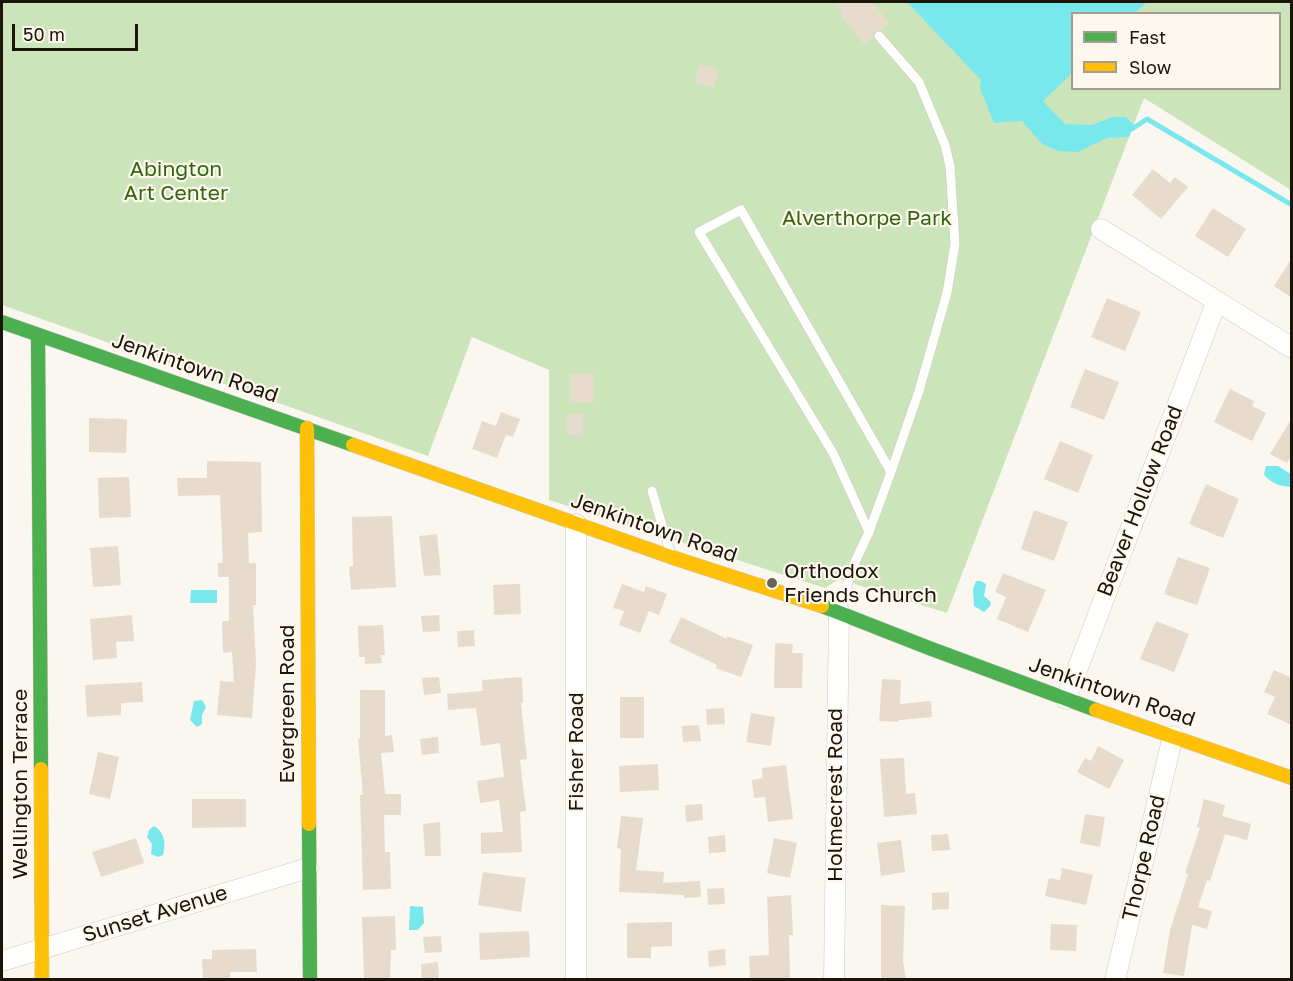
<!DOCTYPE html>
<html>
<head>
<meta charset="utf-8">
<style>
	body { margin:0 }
	#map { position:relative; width:1293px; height:981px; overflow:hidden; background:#faf6f0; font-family:"Golos Text",sans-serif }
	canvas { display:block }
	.frame { position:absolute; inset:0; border:3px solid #1a140b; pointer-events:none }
	.legend { position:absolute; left:1071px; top:12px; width:210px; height:78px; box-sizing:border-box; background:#fdf7ed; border:2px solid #a29c93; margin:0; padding:8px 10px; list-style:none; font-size:18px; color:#1a140b }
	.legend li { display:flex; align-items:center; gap:12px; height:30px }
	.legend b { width:30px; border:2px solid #a29c93 }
	.scale { position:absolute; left:12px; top:24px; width:126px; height:27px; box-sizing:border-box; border:3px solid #1a140b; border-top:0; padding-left:8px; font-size:18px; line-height:21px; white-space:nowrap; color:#1a140b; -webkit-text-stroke:4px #fdf7ed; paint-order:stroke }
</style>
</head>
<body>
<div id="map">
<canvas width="1293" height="981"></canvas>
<div class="frame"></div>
<ul class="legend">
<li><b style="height:8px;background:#4caf50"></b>Fast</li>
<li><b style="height:8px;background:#ffc107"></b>Slow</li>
</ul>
<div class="scale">50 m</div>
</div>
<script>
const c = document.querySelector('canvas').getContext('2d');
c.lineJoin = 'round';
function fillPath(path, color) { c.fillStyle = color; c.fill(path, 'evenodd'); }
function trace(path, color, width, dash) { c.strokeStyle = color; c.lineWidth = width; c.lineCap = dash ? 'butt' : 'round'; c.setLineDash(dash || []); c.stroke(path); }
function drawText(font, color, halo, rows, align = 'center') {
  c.font = font + ' "Golos Text",sans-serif'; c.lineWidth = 4.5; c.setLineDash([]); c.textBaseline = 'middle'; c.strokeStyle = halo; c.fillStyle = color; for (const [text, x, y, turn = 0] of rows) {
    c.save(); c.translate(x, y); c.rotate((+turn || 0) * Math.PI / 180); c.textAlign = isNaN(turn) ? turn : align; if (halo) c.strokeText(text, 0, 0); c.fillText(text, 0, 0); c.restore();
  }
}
fillPath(new Path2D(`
	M2 2H1291V190L1144 98 947 613 839 579 825 588 549 500V370L472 337 428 456 2 305ZM1072 14H1280V88H1072Z`), '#cce4ba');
fillPath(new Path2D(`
	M907 2H1147L1135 13 1072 14V73L1043 101 1065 124 1092 125 1112 117H1126L1134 125 1129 137 1107 138 1078 152 1058 151 1042 144 1022 121 994 123 980 88 981 80Z
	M1266 466H1278L1291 474V487C1280 486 1272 484 1264 475Z
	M976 581H981L986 584 984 596 991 602 990 606 984 612 974 606 973 589Z
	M191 590H217V603H190Z
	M202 700 206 707 202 715V724L197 727 190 720 194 701Z
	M154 826C165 832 166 844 163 855L158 857 151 854 152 844 147 837 149 830Z
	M410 906 423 907 424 923 418 930H409Z`), '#79e8ec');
trace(new Path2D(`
	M1125 129H1132L1147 119 1292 205`), '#79e8ec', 5);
fillPath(new Path2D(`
	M834 2H872L889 23 882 30 875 31 873 38 864 44 839 14 843 11Z
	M700 64 719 70 714 88 695 82Z
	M1153 169 1170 183 1175 177 1188 187 1161 219 1132 195Z
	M1213 208 1246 229 1228 257 1195 236Z
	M1292 258V298L1274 286Z
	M1107 298 1141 312 1125 351 1091 337Z
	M1085 369 1119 382 1104 420 1070 407Z
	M570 374H594V403H570Z
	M1230 389 1254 401 1252 406 1266 413 1252 441 1214 422Z
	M501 412 520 419 513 437 506 435 497 458 472 449 482 421 496 426Z
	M567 414H583V435H567Z
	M89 418 127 419 126 453 89 452Z
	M1292 418V455L1287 463 1270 454Z
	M1060 441 1093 455 1078 493 1044 479Z
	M207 461 261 462 262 532 248 533 249 563H256V605H253L256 664 252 718 217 715 220 681 234 682 232 652 223 653 222 621H229V577H218V563H223L220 495 178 496 177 478H207Z
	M129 477 131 517 99 518 98 478Z
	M1206 484 1239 499 1223 538 1189 524Z
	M1034 510 1068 522 1054 561 1021 549Z
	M392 516 396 587 351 590 349 566H353L352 517Z
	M437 534 441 575 424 576 419 536Z
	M118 546 121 585 93 587 90 548Z
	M1178 557 1210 568 1197 605 1164 594Z
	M1003 573 1046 590 1028 632 997 619 1006 597 995 592Z
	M520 584 521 614 494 615 493 585Z
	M622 584 644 592 646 586 667 594 659 615 649 611 640 633 619 625 624 611 613 608Z
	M132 615 134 641 116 642 117 658 93 660 90 619Z
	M439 615 440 631 423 632 421 616Z
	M681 617 727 639V636L753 645 741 677 716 668 717 665 669 642Z
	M1156 621 1189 634 1174 672 1140 659Z
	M383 625 385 655H381L382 663 365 664V657H359L358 626Z
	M474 630 475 646 458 647 457 631Z
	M775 643 793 644 792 653H803L802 688H774Z
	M1274 670 1292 678V725L1267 714 1275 697 1264 692Z
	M439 677 441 693 424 695 422 678Z
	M522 677 523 703H521L527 759 520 760 526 811 520 812 522 852 481 854V833L503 832 499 800 480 803 477 781 504 777 500 743 481 746 476 708 448 710 447 694 483 691 482 680Z
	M882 679 901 680 900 704 931 701 932 717 899 720V722L879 721Z
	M142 682 143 702 121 703V715L87 717 85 685Z
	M360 690H385V736L392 735 394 752 381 753 385 794H401V815H384L385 852H390L391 889 363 890 360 795H363L358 739 360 738Z
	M620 697H644V738H620Z
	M724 708 725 724 707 725 706 709Z
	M751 713 775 717 771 746 746 742Z
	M699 725 701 741 683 742 682 726Z
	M438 737 439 753 422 755 420 739Z
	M1098 746 1124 760 1109 789 1077 772 1085 758 1091 761Z
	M98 752 119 757 110 799 89 794Z
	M904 758 906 794 915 793 917 814 884 817 880 759Z
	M658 764 659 790 620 792 619 766Z
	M786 765 793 819 768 822 765 797 754 798 752 780 763 778 762 768Z
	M192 799H246V827L192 828Z
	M1204 799 1225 805 1222 816 1251 824 1247 840 1225 834 1210 881 1207 880 1198 907 1212 911 1207 929 1192 925 1184 976 1163 973 1170 930 1188 874 1185 873 1200 828 1197 827Z
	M702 804 703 820 686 822 685 805Z
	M1085 814 1105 817 1100 847 1080 843Z
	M621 816 643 818 636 870 664 872 663 883 700 881 701 897 684 898V895L619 892 621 849 617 848Z
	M440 822 441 856H425L423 824Z
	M948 834 950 850 932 851 931 835Z
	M725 835 726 852 709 853 708 837Z
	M136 838 144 863 101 877 92 852Z
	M774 838 797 843 790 878 767 873Z
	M901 840 905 872 881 876 877 843Z
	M1062 868 1093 875 1086 905 1045 896 1049 878 1060 880Z
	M483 872 526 878 521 912 478 905Z
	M724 888 725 904 708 905 707 889Z
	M949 892V909L932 910V893Z
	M791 895 793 935H789L790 979H750L749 956 769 955 767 897Z
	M881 905 905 906 903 961 906 980H881Z
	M395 916 396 950H391L390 980H364L362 917Z
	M672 922V946L651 947V958H627V923Z
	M1051 924 1077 925 1076 951 1050 950Z
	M529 931 530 957 480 960 479 933Z
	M441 936 442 952 425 953 423 937Z
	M256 949 257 972H230V980H203L202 959H212V950Z
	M725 949 726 965 709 967 708 951Z
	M438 962 439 978 422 980 421 964Z`), '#e7dccc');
const lane = new Path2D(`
	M652 491 670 552
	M869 532 833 453 699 232 741 210 891 472
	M839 609 855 562 869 532 891 472 919 391 947 293 955 244 950 166 945 145 919 82 879 36`);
const street = new Path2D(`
	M1101 229 1292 348
	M1066 699 1216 303
	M2 961 308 868
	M576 980V524
	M834 980 839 611
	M1115 980 1173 736`);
const fast = new Path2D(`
	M2 322 353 445
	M38 336 41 769
	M822 606 929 648 1096 710
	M309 824 310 980`);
const slow = new Path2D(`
	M307 428 309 824
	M353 445 671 557 822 606
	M1096 710 1292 778
	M41 769 42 980`);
trace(lane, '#cdc9c2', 10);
trace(street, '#cdc9c2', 21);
trace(fast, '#cdc9c2', 15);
trace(slow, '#cdc9c2', 15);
trace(lane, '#fefefd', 9);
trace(street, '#fefefd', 20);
trace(fast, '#4caf50', 14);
trace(slow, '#ffc107', 14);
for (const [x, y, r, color] of [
	[772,583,6,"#68635b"]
]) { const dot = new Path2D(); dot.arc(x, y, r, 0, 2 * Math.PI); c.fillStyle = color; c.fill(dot); trace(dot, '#fdf7ed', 2); }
drawText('21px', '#34660d', '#fdf7ed', [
	["Abington",176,169],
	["Art Center",176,193],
	["Alverthorpe Park",867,218]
]);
drawText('21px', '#1a140b', '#fdf7ed', [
	["Jenkintown Road",195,368,19],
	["Beaver Hollow Road",1140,501,-69],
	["Jenkintown Road",654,528,19],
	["Jenkintown Road",1112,692,19],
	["Evergreen Road",287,704,-90],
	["Fisher Road",576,752,-90],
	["Wellington Terrace",20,784,-90],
	["Holmecrest Road",835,795,-90],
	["Thorpe Road",1144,858,-77],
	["Sunset Avenue",155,914,-17]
]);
drawText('21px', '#1a140b', '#fdf7ed', [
	["Orthodox",784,571],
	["Friends Church",784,595]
], 'left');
</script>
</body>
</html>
